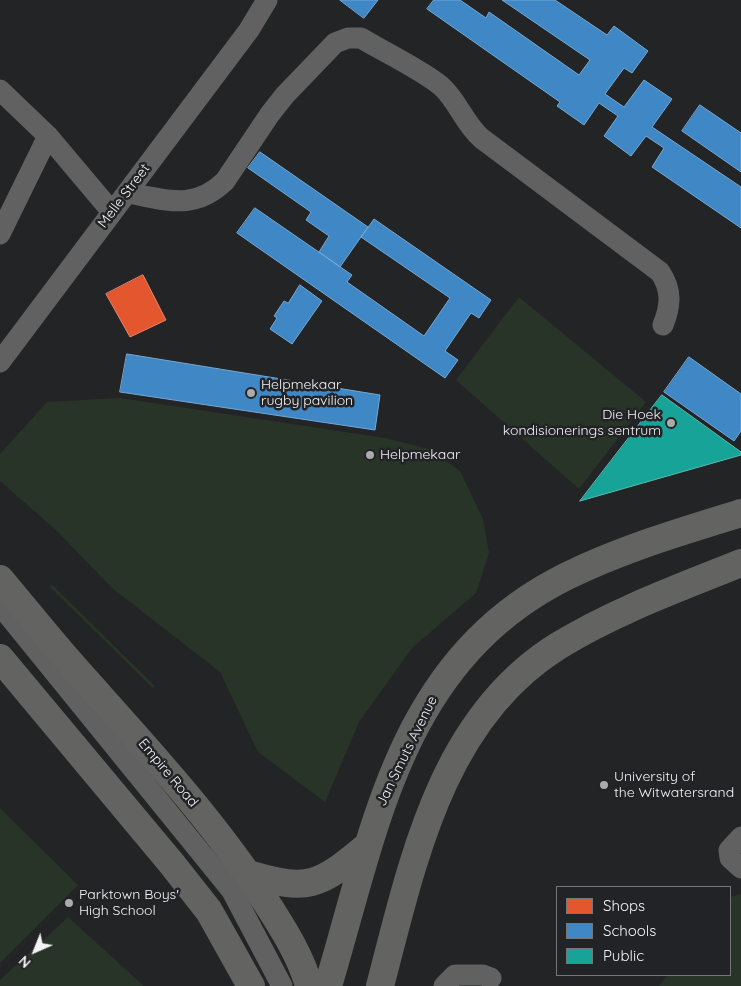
<!DOCTYPE html>
<html>
<head>
<meta charset="utf-8">
<style>
	body { margin:0 }
	#map { position:relative; width:741px; height:986px; overflow:hidden; background:#232425; font-family:Quicksand,sans-serif }
	canvas { display:block }
	.legend { position:absolute; left:556px; top:886px; width:175px; height:90px; box-sizing:border-box; background:#222326; border:1px solid #767679; margin:0; padding:6px 9px; list-style:none; font-size:15px; color:#f3f3f5 }
	.legend li { display:flex; align-items:center; gap:10px; height:25px }
	.legend b { width:25px; border:1px solid #767679 }
	.north { position:absolute; left:10px; top:926px; width:50px; height:50px; -webkit-text-stroke:4px #222326; paint-order:stroke; rotate:224deg; font-size:14px; font-weight:700; line-height:20px; text-align:center; color:#f3f3f5 }
	.north::after { content:''; display:block; margin:auto; width:18px; height:22px; background:#f3f3f5; clip-path:polygon(50% 0,100% 100%,50% 72%,0 100%) }
</style>
</head>
<body>
<div id="map">
<canvas width="741" height="986"></canvas>
<ul class="legend">
<li><b style="height:14px;background:#e4572e"></b>Shops</li>
<li><b style="height:14px;background:#3f88c5"></b>Schools</li>
<li><b style="height:14px;background:#17a398"></b>Public</li>
</ul>
<div class="north">N</div>
</div>
<script>
const c = document.querySelector('canvas').getContext('2d');
c.lineJoin = 'round';
function fillPath(path, color) { c.fillStyle = color; c.fill(path, 'evenodd'); }
function trace(path, color, width, dash) { c.strokeStyle = color; c.lineWidth = width; c.lineCap = dash ? 'butt' : 'round'; c.setLineDash(dash || []); c.stroke(path); }
function drawText(font, color, halo, rows, align = 'center') {
  c.font = font + ' Quicksand,sans-serif'; c.lineWidth = 5; c.setLineDash([]); c.textBaseline = 'middle'; c.strokeStyle = halo; c.fillStyle = color; for (const [text, x, y, turn = 0] of rows) {
    c.save(); c.translate(x, y); c.rotate((+turn || 0) * Math.PI / 180); c.textAlign = isNaN(turn) ? turn : align; if (halo) c.strokeText(text, 0, 0); c.fillText(text, 0, 0); c.restore();
  }
}
fillPath(new Path2D(`
	M519 297 646 402 579 489 456 380Z
	M120 398 385 438 429 449 460 471 483 519 489 553 476 593 412 648 359 722 325 802 258 752 220 672 112 588 56 530 0 481V454L47 402Z
	M52 585 155 686 153 688 50 587Z
	M0 808 78 885 0 963Z
	M741 894V986H659L668 975H730V897Z
	M68 917 144 986H0V980Z`), '#293428');
const shops = new Path2D(`
	M143 275 166 320 130 337 106 294Z`);
fillPath(shops, '#e4572e');
trace(shops, '#e8866a', 1);
const schools = new Path2D(`
	M340 0H378L364 18Z
	M434 0H460L486 18 489 12 579 75 590 60 502 0H555L607 35 614 26 648 51 632 73 624 68 605 94 624 107 644 80 672 99 652 127 741 187V228L652 167 664 148 646 136 631 156 604 136 618 116 599 103 584 125 557 106 560 102 427 9Z
	M700 105 741 133V172L682 131Z
	M260 152 368 227 340 267 319 252 329 236 306 220 311 212 248 168Z
	M255 208 352 275 347 282 424 336 450 298 361 237 374 219 491 300 479 318 471 313 445 351 458 360 445 378 237 233Z
	M300 285 322 301 292 344 270 329 277 318 274 316 284 301 288 303Z
	M127 354 380 395 375 430 120 392Z
	M689 357 741 394V431L734 441 664 392Z`);
fillPath(schools, '#3f88c5');
trace(schools, '#75a8d3', 1);
const public = new Path2D(`
	M662 395 741 452V455L580 501Z`);
fillPath(public, '#17a398');
trace(public, '#59bbb4', 1);
trace(new Path2D(`
	M0 90 48 136 112 212
	M127 193C165 199 193 212 225 181L270 114 285 95 335 43 348 38H361C384 52 422 70 441 86 458 101 464 123 481 138L660 272C672 290 671 305 663 325
	M0 234 48 136
	M0 362 249 30 267 0
	M0 605 232 891 282 986
	M741 837 729 850 730 858 741 868
	M444 986 455 975H483L491 978`), '#616161', 21);
trace(new Path2D(`
	M0 579C27 611 53 644 81 675 147 749 214 821 268 905 284 930 301 957 309 986
	M0 658 172 864 209 911 251 986
	M248 874C309 892 319 886 366 847
	M328 986C376 826 400 659 567 576 622 549 682 531 741 513
	M380 986C413 861 441 719 558 646 615 611 679 588 741 563`), '#636362', 28);
for (const [x, y, r, color] of [
	[251,393,5,"#aaabac"],
	[671,423,5,"#aaabac"],
	[370,455,5,"#aaabac"],
	[604,785,5,"#aaabac"],
	[69,903,5,"#aaabac"]
]) { const dot = new Path2D(); dot.arc(x, y, r, 0, 2 * Math.PI); c.fillStyle = color; c.fill(dot); trace(dot, '#222326', 2); }
drawText('14px', '#f3f3f5', '#222326', [
	["Melle Street",124,196,-53],
	["Jan Smuts Avenue",407,751,-64],
	["Empire Road",168,773,50]
]);
drawText('14px', '#f3f3f5', '#222326', [
	["Helpmekaar",261,385],
	["rugby pavilion",261,401],
	["Die Hoek",661,415,"right"],
	["kondisionerings sentrum",661,431,"right"],
	["Helpmekaar",380,455],
	["University of",614,777],
	["the Witwatersrand",614,793],
	["Parktown Boys'",79,895],
	["High School",79,911]
], 'left');
</script>
</body>
</html>
